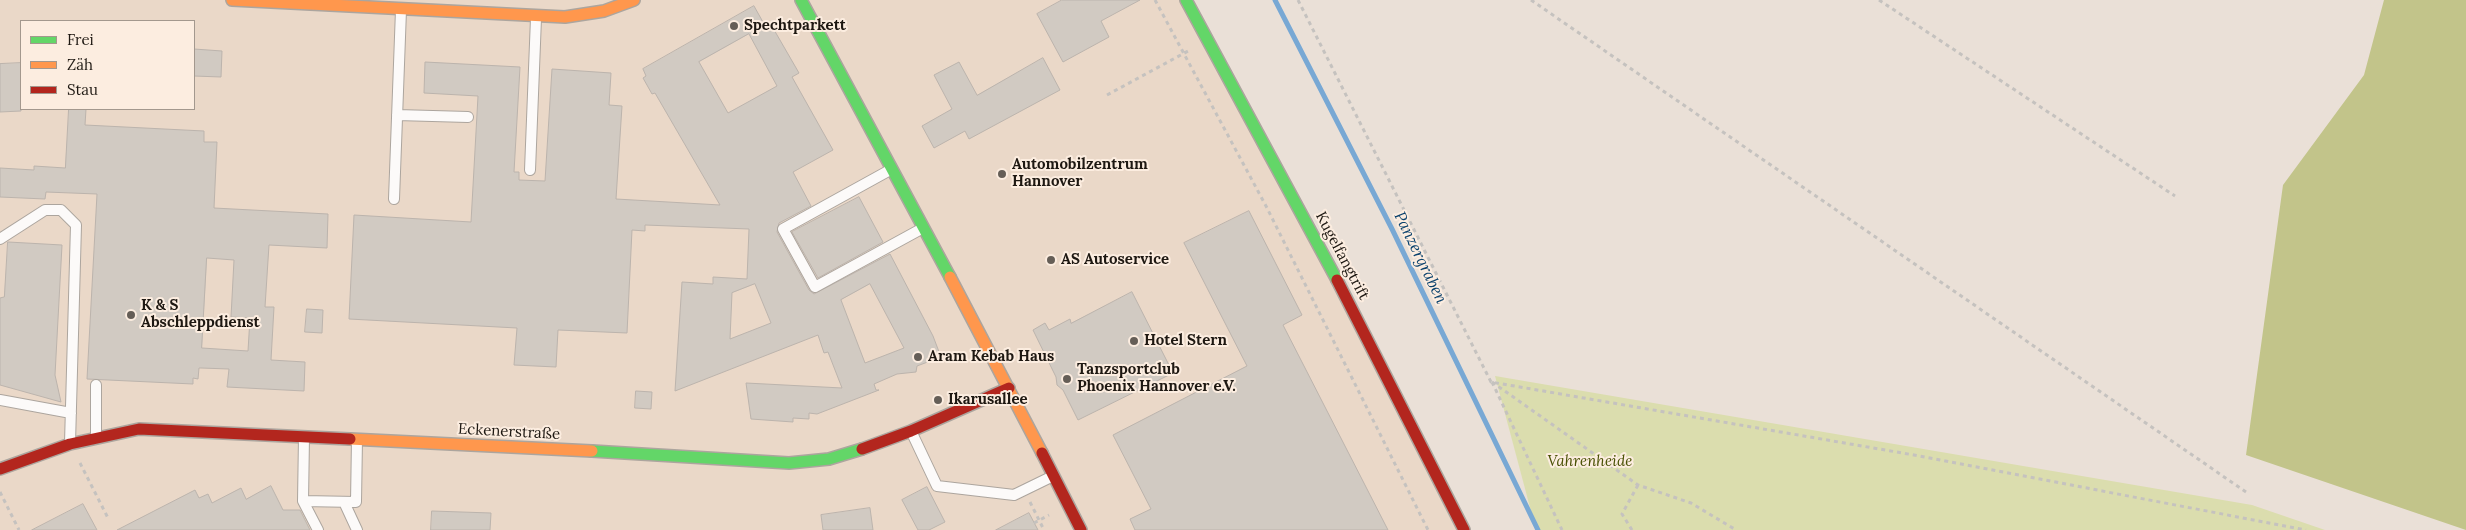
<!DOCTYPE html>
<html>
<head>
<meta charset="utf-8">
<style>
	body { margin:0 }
	#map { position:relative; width:2466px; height:530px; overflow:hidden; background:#eae0d7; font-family:Lora,serif }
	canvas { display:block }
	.legend { position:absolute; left:20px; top:20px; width:175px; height:90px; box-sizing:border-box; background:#fcede0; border:1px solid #a3988e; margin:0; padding:6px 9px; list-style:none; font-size:15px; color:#1e1812 }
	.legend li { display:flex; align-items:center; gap:10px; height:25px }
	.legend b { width:25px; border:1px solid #a3988e }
</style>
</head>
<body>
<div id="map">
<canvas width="2466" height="530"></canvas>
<ul class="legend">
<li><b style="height:6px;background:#63d668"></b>Frei</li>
<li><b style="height:6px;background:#ff974d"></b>Zäh</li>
<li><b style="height:6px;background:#b3261e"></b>Stau</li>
</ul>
</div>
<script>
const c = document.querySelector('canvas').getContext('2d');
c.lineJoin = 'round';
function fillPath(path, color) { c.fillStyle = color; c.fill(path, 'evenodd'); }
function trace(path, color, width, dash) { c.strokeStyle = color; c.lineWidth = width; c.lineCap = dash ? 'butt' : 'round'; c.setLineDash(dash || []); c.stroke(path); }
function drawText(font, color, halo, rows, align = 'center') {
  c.font = font + ' Lora,serif'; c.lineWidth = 4; c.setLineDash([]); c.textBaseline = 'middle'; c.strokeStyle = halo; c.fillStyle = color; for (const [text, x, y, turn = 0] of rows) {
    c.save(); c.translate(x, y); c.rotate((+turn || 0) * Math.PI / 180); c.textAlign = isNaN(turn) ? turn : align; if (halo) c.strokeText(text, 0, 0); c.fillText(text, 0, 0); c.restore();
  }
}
fillPath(new Path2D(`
	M0 0H1186L1464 530H0ZM21 21H194V109H21Z`), '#ead8c8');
fillPath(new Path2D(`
	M1495 376 2252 505 2325 530H1536Z`), '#dbddae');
fillPath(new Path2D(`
	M2384 0H2466V530L2246 455 2283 185 2364 75Z`), '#c2c48a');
trace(new Path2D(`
	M1275 0 1392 229 1538 530`), '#78a8d4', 5);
const building = new Path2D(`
	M1062 0H1140L1101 21 1109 37 1063 62 1037 14Z
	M754 6 768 31 773 28 799 73 792 77 833 150 793 172 811 206 779 223 777 232 809 290 814 294 890 254 933 336 941 357 917 366 916 372 897 374 874 384 876 390H879L817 414 809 413V419L793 418V422L751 419 746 383 842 388 828 352 824 353 818 335 675 391 682 282 713 284V277L747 279 749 229 645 225V231L632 230 627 333 558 330 556 367 514 365 517 328 349 319 354 215 471 222 478 96 424 93 425 62 520 67 514 172H519V180L545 181 552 69 611 73 609 105 622 106 616 199 720 205 655 93 652 94 643 78 646 76 643 69ZM749 34 777 86 728 113 699 62ZM755 284 771 323 730 339 732 293ZM870 284 904 348 865 363 841 300Z
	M194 49 222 51 221 77 194 76Z
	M1043 58 1060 90 969 139 965 131 934 148 922 126 952 109 934 75 959 62 977 95Z
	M21 63V111L0 112V64Z
	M69 109H86L85 125 204 131V142H217L214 208 328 214 327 248 269 245 265 307H274L271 360 305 362 304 391 227 387 229 369 201 368H199L198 379 193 378V384L87 379 97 194 46 192 45 199 0 197V168L34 170V166L65 168ZM207 258 234 260 231 317 250 318 248 351 202 348Z
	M859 197 883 242 818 278 792 232Z
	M1249 211 1302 315 1283 325 1388 530H1135L1130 519 1151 509 1113 435 1247 366 1184 243Z
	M8 242 62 245 55 375 61 402 0 385V298L4 297Z
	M1132 292 1173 373 1078 420 1063 390 1057 385 1056 377 1033 330 1045 323 1049 330 1070 319 1071 323Z
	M307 309 323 310 322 333 305 332Z
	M636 391 652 392 651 409 635 408Z
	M271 486 283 510H300L310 530H117L195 490 199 498 208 494 212 503 241 488 246 499Z
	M927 487 945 522 929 530H918L902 500Z
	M83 504 97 530H32Z
	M870 508 873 530H823L821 515Z
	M432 511 491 513 490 530H431Z
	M1029 513 1038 530H996Z`);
fillPath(building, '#d1cac2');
trace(building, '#bcb4ad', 1);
const lane = new Path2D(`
	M397 115 468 117
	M530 170 536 18
	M890 170 783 229 815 287 923 228
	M394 199 401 10
	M0 239 45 210H61L76 225 70 443
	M0 400 71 413
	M911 431 937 486 1014 495 1053 476
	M96 436V385
	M304 437 303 501 356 502 357 439
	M303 501 318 530
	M344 502 357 530`);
const fast = new Path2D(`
	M801 0 950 277
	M1186 0 1337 280
	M592 451 789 463 829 459 862 449`);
const slow = new Path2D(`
	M232 0 565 17 604 11 634 0
	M950 277 1042 453
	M350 439 592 451`);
const jam = new Path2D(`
	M1337 280 1464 530
	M862 449 911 431 1009 388
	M1042 453 1081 530
	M0 469 70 444 139 429 350 439`);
trace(lane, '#aca59e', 12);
trace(fast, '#aca59e', 14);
trace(slow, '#aca59e', 14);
trace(jam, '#aca59e', 14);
trace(new Path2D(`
	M1155 0 1266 206 1428 530
	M1298 0 1491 382 1914 455 2306 530
	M1531 0 2246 492
	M1879 0 2175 196
	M1107 95 1190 50
	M1492 382 1638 485 1691 503 1736 530
	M1492 382 1562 530
	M80 463 109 520
	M0 492 19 530
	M1030 502 1044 530
	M1034 523 1049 515
	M1632 530 1622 514 1638 485`), '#c5c2bf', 3, [4, 4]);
trace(lane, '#fcfaf9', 10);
trace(fast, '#63d668', 11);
trace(slow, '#ff974d', 11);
trace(jam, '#b3261e', 11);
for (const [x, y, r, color] of [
	[734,26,5,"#655e57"],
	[1002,174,5,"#655e57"],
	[1051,260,5,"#655e57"],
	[131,315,5,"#655e57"],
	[1134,341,5,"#655e57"],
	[918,357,5,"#655e57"],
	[1067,379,5,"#655e57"],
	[938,400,5,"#655e57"]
]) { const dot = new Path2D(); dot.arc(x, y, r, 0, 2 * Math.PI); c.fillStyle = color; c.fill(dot); trace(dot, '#fcede0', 2); }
drawText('bold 15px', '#1e1812', '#fcede0', [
	["Spechtparkett",744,26],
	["Automobilzentrum",1012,165],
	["Hannover",1012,182],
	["AS Autoservice",1061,260],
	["K & S",141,306],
	["Abschleppdienst",141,323],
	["Hotel Stern",1144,341],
	["Aram Kebab Haus",928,357],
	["Tanzsportclub",1077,370],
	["Phoenix Hannover e.V.",1077,387],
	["Ikarusallee",948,400]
], 'left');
drawText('15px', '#1e1812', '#fcede0', [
	["Kugelfangtrift",1342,256,62],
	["Eckenerstraße",509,432,3]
]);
drawText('italic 15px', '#495003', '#fcede0', [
	["Vahrenheide",1590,462]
]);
drawText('italic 16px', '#0b426d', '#fcede0', [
	["Panzergraben",1420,258,64]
]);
</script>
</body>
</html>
